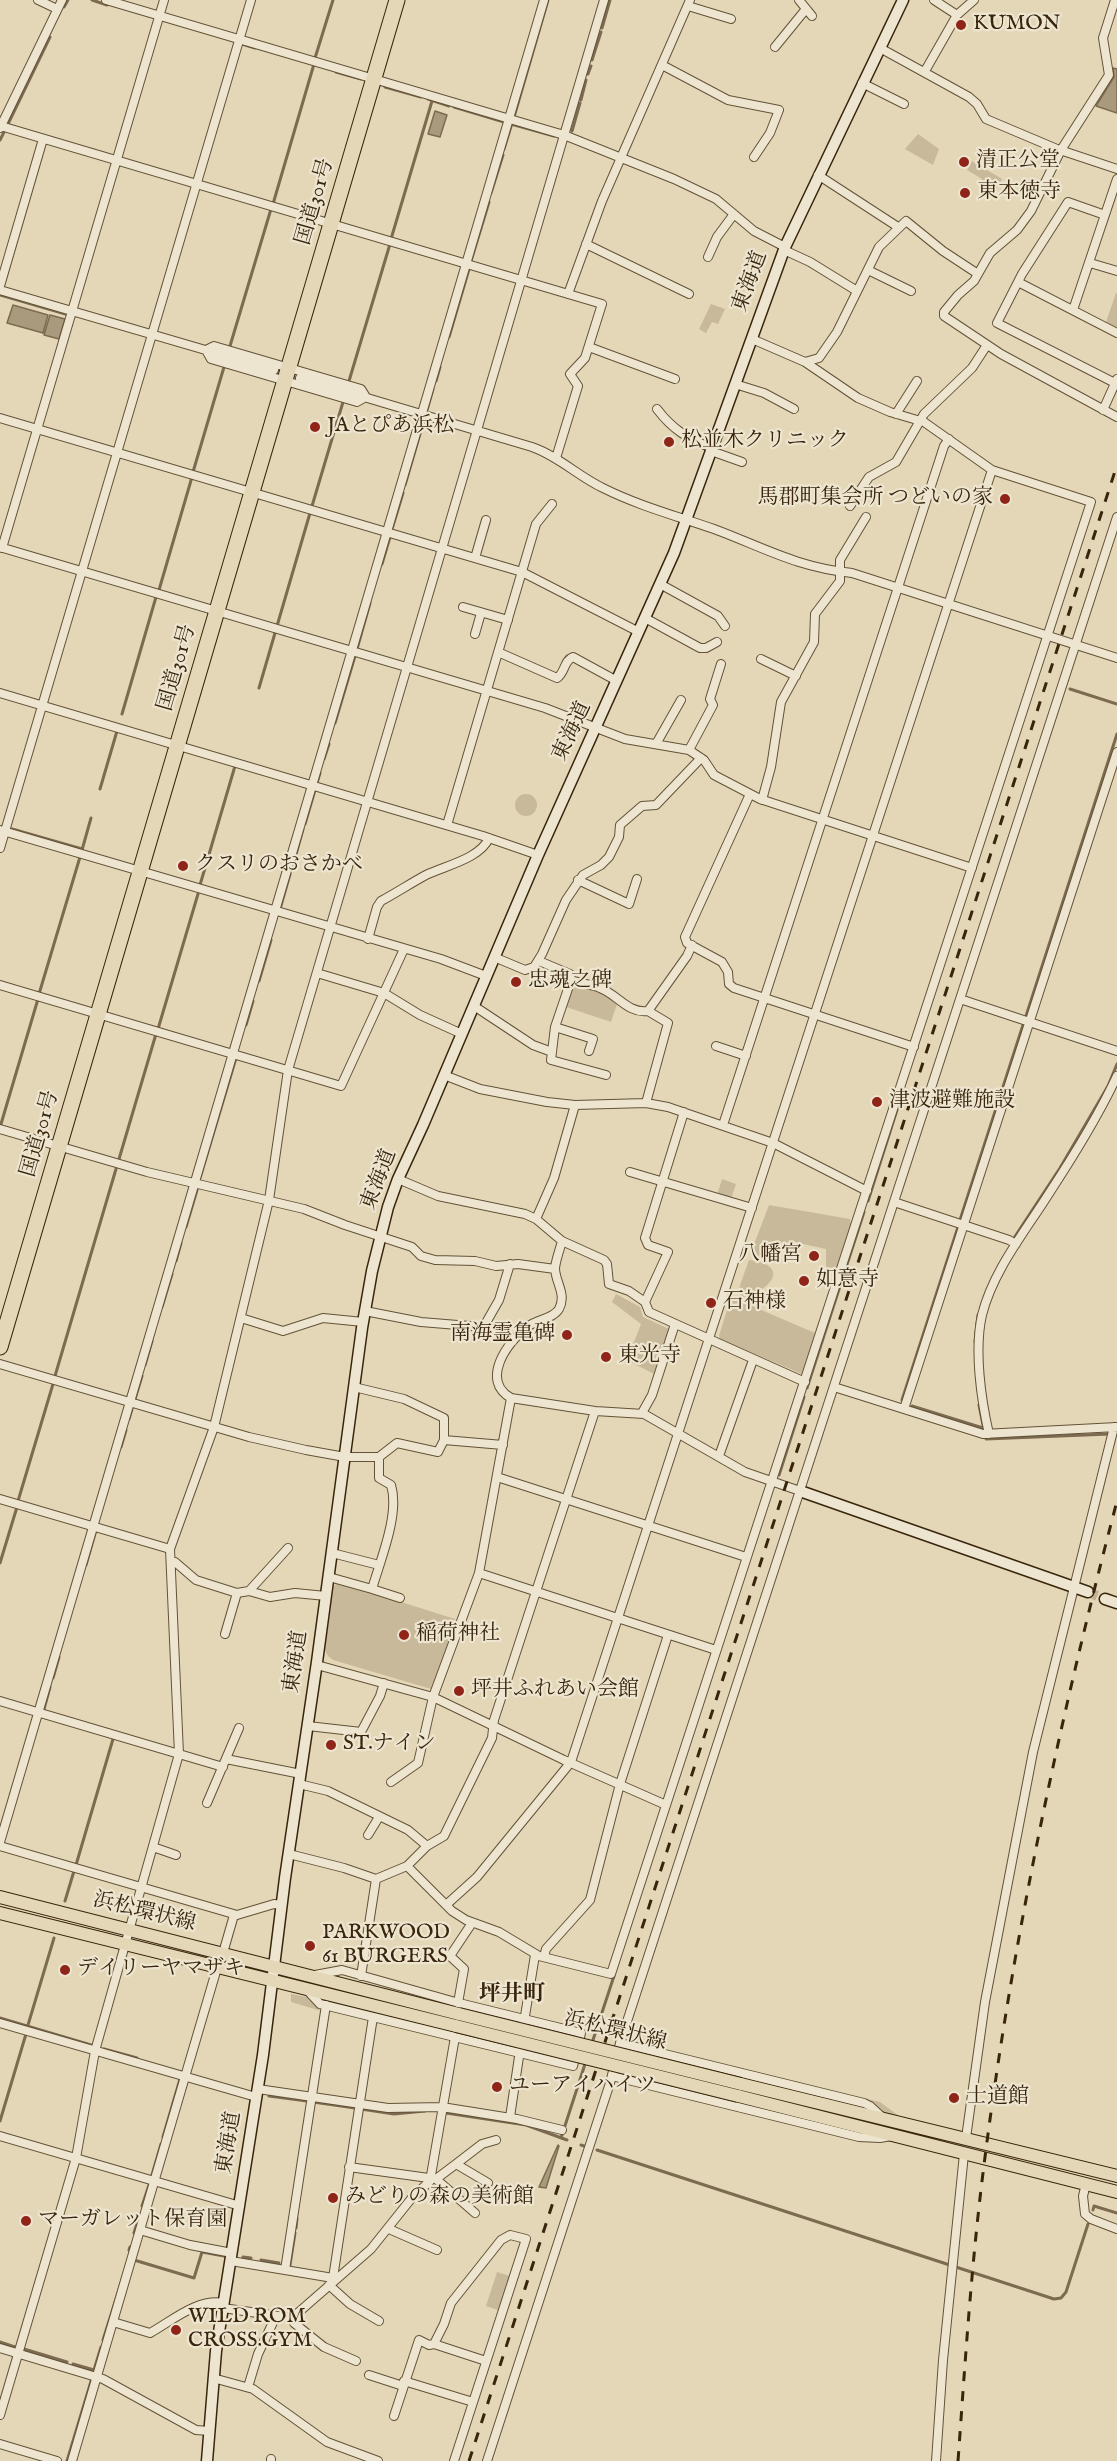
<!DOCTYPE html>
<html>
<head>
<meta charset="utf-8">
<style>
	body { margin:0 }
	canvas { display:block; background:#e4d7b7 }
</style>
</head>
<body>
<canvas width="1117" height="2461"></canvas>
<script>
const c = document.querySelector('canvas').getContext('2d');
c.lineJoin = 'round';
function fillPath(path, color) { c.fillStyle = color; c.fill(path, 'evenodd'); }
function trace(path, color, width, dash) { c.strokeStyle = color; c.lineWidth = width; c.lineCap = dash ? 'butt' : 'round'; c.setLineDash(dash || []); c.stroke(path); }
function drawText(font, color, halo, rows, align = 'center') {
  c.font = font + ' "IM FELL English","Noto Serif JP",serif'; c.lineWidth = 4.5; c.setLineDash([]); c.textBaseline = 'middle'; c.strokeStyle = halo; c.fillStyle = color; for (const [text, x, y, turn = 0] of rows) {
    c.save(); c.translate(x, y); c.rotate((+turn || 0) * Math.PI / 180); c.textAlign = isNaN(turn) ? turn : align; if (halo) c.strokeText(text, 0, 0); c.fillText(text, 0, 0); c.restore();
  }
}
fillPath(new Path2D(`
	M918 134 939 149 933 165 905 149Z
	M972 161 1002 179 995 192 980 183 982 179 967 170Z
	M1116 293H1117V328L1106 322Z
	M711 304 725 309 718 324 712 322 706 333 699 329Z
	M515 805a11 11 0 1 1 22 0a11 11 0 1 1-22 0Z
	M573 986 600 992 617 1004 611 1022 566 1007Z
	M722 1179 736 1184 731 1199 717 1195Z
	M769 1205 850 1219 851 1224 835 1271 831 1272 826 1268V1249L794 1242 787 1245 773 1260H767L755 1254 753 1247Z
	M749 1260C790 1265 773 1289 744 1297L740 1295 739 1288Z
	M616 1294 640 1307 643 1317 669 1329 654 1374 627 1360 641 1324 612 1302Z
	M731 1297 815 1333 802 1374 720 1339 719 1336Z
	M338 1582 455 1619 456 1622 431 1689 333 1660 328 1656 325 1650 334 1586Z
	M291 1994 307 1997 321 2011 291 2002Z
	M867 2099 880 2102 899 2116 883 2112Z
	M497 2272 510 2276 498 2310 486 2306Z`), '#c7b99a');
const water = new Path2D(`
	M1113 68 1117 69V113L1096 106 1114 77Z
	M435 111 447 115 440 137 428 134Z
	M13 305 48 315 43 333 7 323Z
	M50 315 65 319 59 339 44 335Z
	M558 2145 559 2146 546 2188 539 2187Z`);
fillPath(water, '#aa9a7d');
trace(water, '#7c6b50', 1.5);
trace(new Path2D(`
	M92 0 107 5
	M64 7 68 0
	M602 28 610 0
	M242 44 255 48
	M315 58 333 0
	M592 60 601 32
	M336 72 361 79
	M588 74 591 66
	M385 87 421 97
	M428 99 449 106
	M581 100 586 80
	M454 107 504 122
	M514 117 548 0
	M8 124 50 37
	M511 124 554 136
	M572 131 580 103
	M0 140 4 132
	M504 149 512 123
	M491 193 503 155
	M273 204 314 64
	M391 239 432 101
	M471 261 489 202
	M0 295 69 315
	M449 337 469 269
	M230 346 271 209
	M349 381 390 244
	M436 381 440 367
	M427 410 433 389
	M193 472 224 367
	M405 485 424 420
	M312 506 343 402
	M392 529 403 493
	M382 564 390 537
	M159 590 192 477
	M277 626 310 513
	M357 649 370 603
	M259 688 275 633
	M1070 689 1117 704
	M122 714 156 597
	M335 723 355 656
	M324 759 329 744
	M317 783 320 773
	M100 789 117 731
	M305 824 315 790
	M12 829 82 849
	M82 850 91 818
	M295 858 303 829
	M200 885 235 766
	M280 909 290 874
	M259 981 271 940
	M39 994 80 857
	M1026 1016 1117 734
	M246 1025 253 1001
	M158 1029 198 894
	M1 1124 38 999
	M119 1159 156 1034
	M200 1178 236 1058
	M868 1201 903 1091
	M960 1220 1023 1025
	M186 1227 197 1190
	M1014 1238 1060 1168 1108 1086 1117 1064
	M176 1261 181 1243
	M162 1307 172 1274
	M975 1342 978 1315
	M145 1365 152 1341
	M55 1376 116 1169
	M807 1388 864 1212
	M135 1399 142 1376
	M902 1400 958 1227
	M979 1405 984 1430
	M912 1406 983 1428
	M129 1419 132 1409
	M986 1439 1110 1434
	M121 1447 126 1430
	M779 1475 804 1397
	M18 1501 53 1384
	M0 1563 17 1507
	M86 1565 96 1530
	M53 1678 59 1657
	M44 1709 50 1687
	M76 1865 113 1739
	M65 1901 74 1871
	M0 2018 91 2045
	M28 2025 54 1938
	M592 2043 614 1976
	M104 2049 137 2058
	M269 2096 307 2101
	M313 2102 355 2108
	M361 2109 394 2114 425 2111
	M446 2113 526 2125 567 2140
	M0 2121 26 2034
	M163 2137 180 2079
	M561 2138 586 2061
	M581 2145 584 2146
	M597 2150 1054 2299 1061 2298 1066 2292 1088 2224
	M152 2175 161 2144
	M142 2206 149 2185
	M1093 2210 1094 2206 1117 2213
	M296 2228 297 2218
	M134 2233 139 2217
	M129 2250 130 2247
	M243 2257 251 2258
	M134 2260 194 2278 202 2252 224 2256
	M261 2260 279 2263
	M290 2265 295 2233
	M103 2340 129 2258
	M0 2342 15 2347
	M24 2349 67 2362
	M73 2364 94 2370 101 2347
	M67 2461 92 2378`), '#7c6b50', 3);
trace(new Path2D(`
	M1088 1592 1105 1599`), '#c2b395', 10, [10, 5]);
const street = new Path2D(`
	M38 0 57 9
	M106 0 564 135 674 179 716 199 754 231 785 247
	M799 0 812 16
	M934 0 957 15
	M1115 0 1103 38 1109 75 1061 150 1031 211 1017 230 990 253 974 281 958 295 944 312V316L1001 354 1117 417
	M688 6 731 19
	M775 47 806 9
	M880 48 969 97 977 104 986 119 1057 149 1117 169
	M662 65 728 100 779 110 770 133 754 157
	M925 71 957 15 974 0
	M862 83 904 104
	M1 126 602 304 585 358 570 374 578 386 556 458
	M0 128 62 0
	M818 175 898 227
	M1105 215 1068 202 1022 274 997 323 1115 383
	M586 244 689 294
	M784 250 810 262 857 291
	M708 257 717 237 734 214
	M1090 263 1117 271
	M868 270 911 291
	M1018 282 1117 333
	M0 286 43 139
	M0 290 274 370
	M568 294 602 201 690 0
	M1073 310 1117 179
	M214 346 361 389 366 397 357 402 211 359 206 350Z
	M589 347 675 379
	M805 362 819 358 837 332 879 247 906 221 943 251 978 274
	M300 378 532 447C558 456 578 476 603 488 639 506 677 516 714 529 765 548 796 567 852 573L1117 658
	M735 384 764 393 794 409
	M657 409C672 429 689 440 713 448
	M1103 410 1117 379
	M896 414 917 381
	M0 418 522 572 639 632
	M711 451 742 462
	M850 506 869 477 896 462 924 414 972 368 987 345
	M0 547 545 708 625 739 689 750 704 760 714 775 760 799 972 868
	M2 548 164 0
	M475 558 486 520
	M660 584 718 616 725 626
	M463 607 508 620
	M645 618 700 648H706L717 642
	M475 634 481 613
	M498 652 557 678C565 673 564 660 573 657L617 681
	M761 659 796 676
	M0 693 483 836 538 855
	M656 744 681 700
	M689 750 713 705 710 699 721 664
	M750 794 685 937 687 943 722 962 728 972 729 984 734 988 914 1047
	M762 800 771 767 781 702 814 642 815 614 840 581V560L866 517
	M447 825 536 524 552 504
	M0 830 441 959 486 976
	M0 848 251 0
	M578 880 629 904 637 879
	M368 939 377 907 381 901C396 893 411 883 426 875 444 866 480 859 489 838
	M494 957 525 970 534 967 542 954 566 900 583 875 601 865 609 857 619 837 620 825 642 806 656 805 701 758
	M539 961 570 974 571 980 555 1027 551 1060 606 1075
	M317 973 384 993 420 1015 462 1034
	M571 980C581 984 591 984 600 988 617 994 628 1014 648 1011L668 1023 646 1103
	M0 985 341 1086 404 949
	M960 999 1117 1051
	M474 1006 533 1045 552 1052
	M648 1011 687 956 692 945
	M555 1027 593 1039 589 1051
	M716 1046 746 1056
	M444 1075 480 1089 547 1102 575 1105 646 1103 668 1107 773 1143 867 1191
	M684 1112 645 1238 648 1245 668 1252 645 1302 649 1312 805 1382
	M723 1125 944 446 949 439
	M0 1129 147 1172 304 1209 345 1225 412 1247 421 1256 435 1260 475 1261 496 1266 518 1264 555 1269
	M630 1172 752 1208
	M398 1179 438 1196 525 1214 536 1219 562 1241 604 1260 607 1264 609 1284 629 1291 645 1302
	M894 1202 1009 1240 1016 1244
	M536 1219 554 1178 575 1105
	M562 1241C560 1249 556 1259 555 1268 555 1282 567 1294 559 1309 553 1319 537 1319 527 1327 507 1342 480 1381 511 1398L595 1411 644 1414 745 1472 800 1491
	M365 1311 421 1322 482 1327 513 1341
	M241 1318 283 1331 323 1318 363 1322
	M483 1328 499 1300 510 1264
	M0 1364 249 1437 306 1450 345 1457H379L397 1443 438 1452 444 1440 503 1445
	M354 1387 404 1399 444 1418V1440
	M834 1387 983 1434 1117 1427
	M904 1409 1117 752
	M642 1413 652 1395 675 1324
	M989 1434C981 1399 974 1350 982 1315 993 1271 1024 1233 1048 1195 1073 1157 1098 1117 1117 1076
	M719 1456 753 1360
	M497 1477 746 1557
	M0 1499 170 1549
	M332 1553 379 1565
	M171 1563 175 1562 196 1580 237 1593 249 1591 270 1597 295 1593 326 1596
	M479 1573 716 1650
	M329 1577 372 1589C380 1561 400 1514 391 1485L379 1478V1457
	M372 1589 400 1598
	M249 1591 288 1548
	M225 1634 237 1593
	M317 1665 433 1697 564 1760 666 1805
	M0 1701 223 1767
	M308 1726 361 1732 380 1696 384 1683
	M226 1759 301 1774
	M391 1782 418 1763 433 1697 479 1573 511 1398
	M299 1784 328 1791 408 1830 427 1846
	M207 1803 239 1728
	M368 1835 379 1817
	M0 1842 544 0
	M0 1846 237 1915 274 1904 282 1905
	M153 1847 176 1855
	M289 1854 344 1868 376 1879 407 1866 427 1846 444 1836 492 1738 494 1720 595 1411
	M407 1866 452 1911 466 1920 499 1932 539 1956 611 1974 1091 502 992 470 924 422 890 412 858 398 805 362 752 339
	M446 1905 477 1877 571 1762 992 470
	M223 1953 234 1915
	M544 1957 546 1949 590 1900 620 1784 668 1635
	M361 1976 376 1879
	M307 1990 320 2004 573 2066 581 2033 459 2003 342 1970 315 1975
	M458 2003 464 1969 450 1956 472 1923
	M524 2022 535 1955
	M0 2023 256 2097
	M620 2043 864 2103 870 2106 883 2118
	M612 2076 859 2137 880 2138 891 2136
	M258 2089 388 2108 442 2107 517 2119 562 2130
	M510 2117 520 2050
	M0 2136 240 2206
	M966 2138 985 2002 1033 1752 1114 1427
	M456 2164 482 2144 496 2140
	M349 2167 436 2179 475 2213
	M436 2179 456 2164 488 2183
	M1086 2184 1083 2196 1085 2214 1091 2219 1117 2229
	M389 2229 437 2250
	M140 2230 190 2245 232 2253
	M231 2261 333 2278 373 2017
	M285 2270 326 2005
	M329 2285 350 2304 379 2321
	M223 2308 292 2318 371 2249 411 2199 430 2181 455 2037
	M292 2318 294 2323 324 2347 356 2361
	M113 2322 150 2333C172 2321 197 2298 224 2303
	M434 2344 486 2361
	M0 2348 103 2379 196 2430 209 2431
	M369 2375 403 2386
	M213 2378 253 2389 327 2442 378 2461
	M404 2381 473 2402
	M248 2387 258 2354 276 2316
	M0 2415 76 2158 95 2051 179 1754 170 1549 214 1427 269 1200 288 1070 604 0
	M394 2416 419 2340 429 2345 434 2344 444 2324 451 2303 501 2240 510 2235 526 2239 454 2461
	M0 2444 57 2461
	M72 2461 217 1968
	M271 2461V2459
	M487 2461 610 2083 620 2043 1117 517
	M936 2461 943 2360 964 2154`);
const secondary = new Path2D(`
	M800 1491 1088 1592
	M1105 1599 1117 1603
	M207 2461 216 2351 263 2055 285 1878 317 1662 362 1328 372 1271 388 1207 398 1179 423 1125 538 855 674 553 785 247 903 0`);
const primary = new Path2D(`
	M0 1897 459 2014
	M0 1913 456 2026
	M741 2084 1117 2176
	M738 2096 1117 2192`);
const highway = new Path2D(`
	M0 1347 397 0`);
trace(street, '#635237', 10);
trace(secondary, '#38250c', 13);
trace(primary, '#38250c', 14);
trace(highway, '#38250c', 17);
trace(street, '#ede5d0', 8);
trace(secondary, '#ede5d0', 10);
trace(primary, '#e4d7b7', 12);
trace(highway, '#e4d7b7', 15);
trace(new Path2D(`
	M469 2461 1117 465
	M958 2461C965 2365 971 2269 983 2173 1011 1946 1059 1722 1117 1501`), '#38250c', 3, [10, 10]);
const primaryBridge = new Path2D(`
	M459 2014 741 2084
	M456 2026 738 2096`);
trace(primaryBridge, '#38250c', 14, []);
trace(primaryBridge, '#e4d7b7', 12);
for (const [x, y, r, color] of [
	[961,25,6,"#8f2418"],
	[964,162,6,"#8f2418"],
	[965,193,6,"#8f2418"],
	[315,427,6,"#8f2418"],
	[669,442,6,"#8f2418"],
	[1005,499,6,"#8f2418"],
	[183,866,6,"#8f2418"],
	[516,982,6,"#8f2418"],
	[877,1102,6,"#8f2418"],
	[814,1256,6,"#8f2418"],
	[804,1281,6,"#8f2418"],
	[711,1303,6,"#8f2418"],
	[567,1335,6,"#8f2418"],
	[606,1357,6,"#8f2418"],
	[404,1635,6,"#8f2418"],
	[459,1691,6,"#8f2418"],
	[331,1745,6,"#8f2418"],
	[310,1946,6,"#8f2418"],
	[65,1970,6,"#8f2418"],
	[497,2087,6,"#8f2418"],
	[954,2098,6,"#8f2418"],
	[333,2198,6,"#8f2418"],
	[26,2221,6,"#8f2418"],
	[176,2330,6,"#8f2418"]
]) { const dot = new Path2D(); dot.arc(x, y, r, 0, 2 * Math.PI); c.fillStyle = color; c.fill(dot); trace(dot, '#ede5d0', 2); }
drawText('21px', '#38250c', '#ede5d0', [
	["KUMON",973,25],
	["清正公堂",976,162],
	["東本徳寺",977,193],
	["JAとぴあ浜松",327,427],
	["松並木クリニック",681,442],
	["馬郡町集会所 つどいの家",993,499,"right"],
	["クスリのおさかべ",195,866],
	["忠魂之碑",528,982],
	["津波避難施設",889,1102],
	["八幡宮",802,1256,"right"],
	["如意寺",816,1281],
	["石神様",723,1303],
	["南海霊亀碑",555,1335,"right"],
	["東光寺",618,1357],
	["稲荷神社",416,1635],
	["坪井ふれあい会館",471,1691],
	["ST.ナイン",343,1745],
	["PARKWOOD",322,1934],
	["61 BURGERS",322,1958],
	["デイリーヤマザキ",77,1970],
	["ユーアイハイツ",509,2087],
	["士道館",966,2098],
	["みどりの森の美術館",345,2198],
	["マーガレット保育園",38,2221],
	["WILD ROM",188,2318],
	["CROSS.GYM",188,2342]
], 'left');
drawText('21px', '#38250c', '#ede5d0', [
	["国道301号",316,202,-74],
	["東海道",751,282,-70],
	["国道301号",178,668,-74],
	["東海道",573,732,-65],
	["国道301号",41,1134,-74],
	["東海道",380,1180,-69],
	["東海道",297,1662,-82],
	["浜松環状線",144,1913,14],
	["浜松環状線",615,2032,14],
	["東海道",230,2143,-81]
]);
drawText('bold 22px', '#38250c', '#ede5d0', [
	["坪井町",512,1995]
]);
</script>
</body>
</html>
